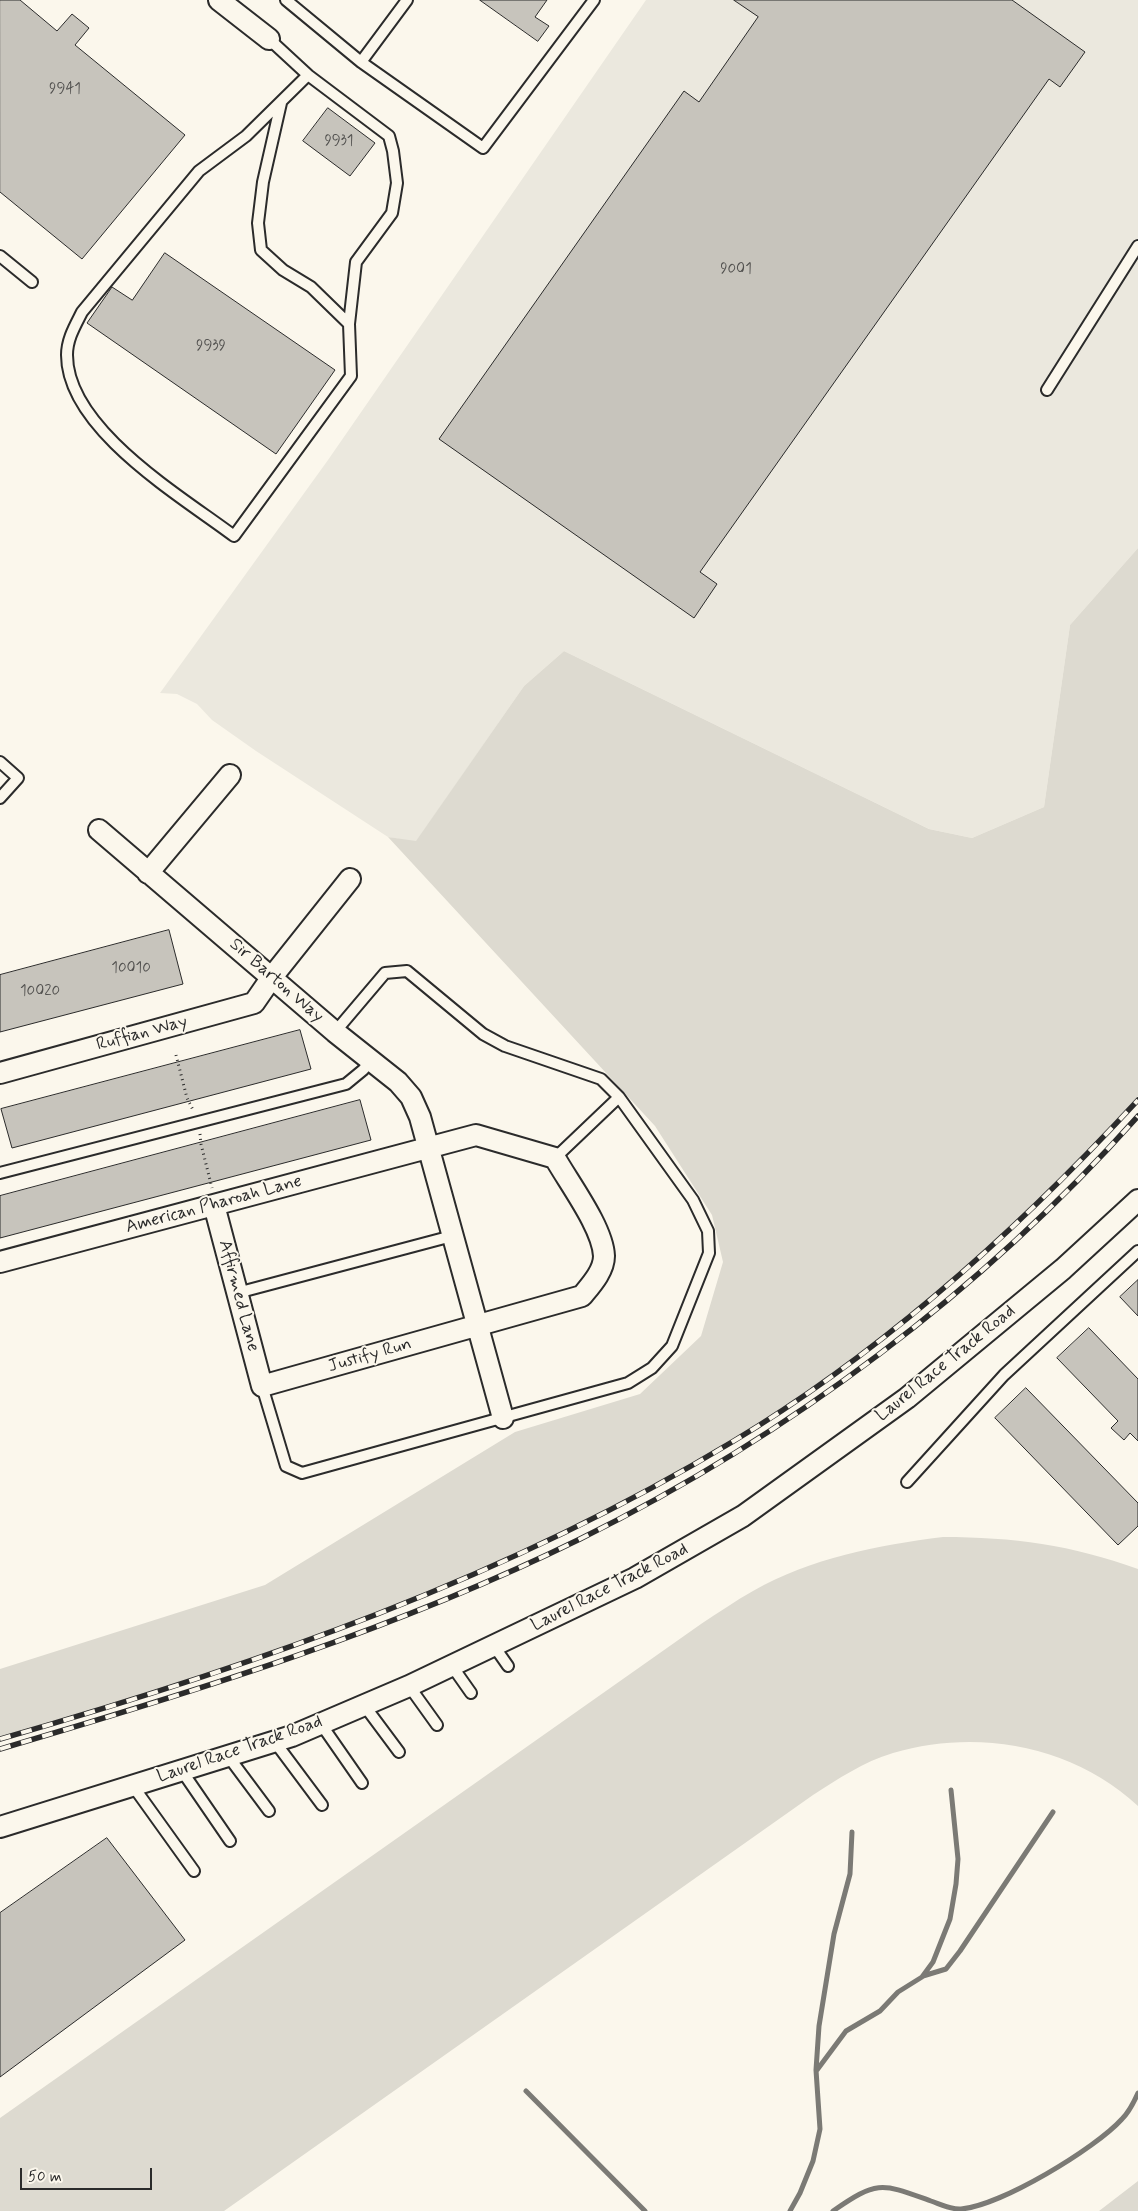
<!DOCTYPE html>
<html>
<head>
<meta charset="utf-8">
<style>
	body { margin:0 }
	#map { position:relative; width:1138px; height:2211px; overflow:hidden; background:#fbf7ec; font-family:Mynerve,sans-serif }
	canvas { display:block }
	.scale { position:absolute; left:20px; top:2168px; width:132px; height:22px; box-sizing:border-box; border:2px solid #2b2b2b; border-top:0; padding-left:6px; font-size:15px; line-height:18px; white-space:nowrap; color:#2b2b2b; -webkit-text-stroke:4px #fbf7ec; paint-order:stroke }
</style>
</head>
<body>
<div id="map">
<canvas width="1138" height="2211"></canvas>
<div class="scale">50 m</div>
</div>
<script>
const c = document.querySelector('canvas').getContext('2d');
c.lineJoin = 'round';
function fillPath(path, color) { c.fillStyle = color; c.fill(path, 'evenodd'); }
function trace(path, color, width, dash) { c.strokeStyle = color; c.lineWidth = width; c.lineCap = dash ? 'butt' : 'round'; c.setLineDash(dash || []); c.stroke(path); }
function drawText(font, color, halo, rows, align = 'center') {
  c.font = font + ' Mynerve,sans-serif'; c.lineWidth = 4; c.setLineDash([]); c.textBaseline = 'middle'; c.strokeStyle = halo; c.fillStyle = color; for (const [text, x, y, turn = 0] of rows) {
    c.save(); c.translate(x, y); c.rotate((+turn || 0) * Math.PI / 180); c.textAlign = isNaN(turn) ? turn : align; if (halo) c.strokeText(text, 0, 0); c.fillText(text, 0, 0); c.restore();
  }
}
fillPath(new Path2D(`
	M646 0H1138V548L1070 625 1044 807 972 838 929 829 564 651 524 686 416 842 388 837 256 751 212 720 197 704 177 694 160 693 328 460Z`), '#ebe8de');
fillPath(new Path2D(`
	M1138 548V1096L1096 1145 961 1274 864 1351 734 1441 629 1501 530 1550 431 1594 321 1636 169 1688 0 1739V1669L265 1585 515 1432 640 1394 701 1336 723 1262 712 1215 655 1126 388 837 416 841 524 686 564 651 929 829 972 838 1044 807 1070 625Z
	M943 1537C1013 1537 1072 1545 1138 1569V1806C1073 1745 977 1728 893 1753 863 1762 838 1779 813 1795L224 2211H0V2118L701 1624C718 1613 735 1601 753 1591 811 1558 878 1545 943 1537Z
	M1138 2181V2211H1099Z`), '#dddad0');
trace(new Path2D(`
	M923 1976 946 1969 960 1951 1053 1812
	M817 2070 846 2031 880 2011 898 1992 922 1977 933 1962 950 1919 956 1884 958 1859 951 1790
	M526 2091 645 2211
	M790 2211 800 2193 813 2161 820 2129 816 2070 819 2026 834 1934 850 1874 852 1832
	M833 2211C878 2180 881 2183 931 2201 940 2204 952 2210 961 2209 1000 2206 1095 2149 1122 2119 1129 2112 1134 2102 1138 2093`), '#7b7a75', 5);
const building = new Path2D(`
	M0 0H20L57 31 72 14 89 28 75 45 185 135 82 259 0 192Z
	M480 0H547L535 17 549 26 538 41Z
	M734 0H1012L1085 52 1060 87 1049 79 700 572 717 584 694 618 439 439 684 91 699 102 758 17Z
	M328 108 375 143 350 176 303 141Z
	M165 253 335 370 276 454 87 323 112 287 132 300Z
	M169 930 183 984 0 1032V975Z
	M300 1030 311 1069 12 1148 1 1109Z
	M360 1100 371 1140 0 1238V1196Z
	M1138 1280V1316L1120 1297Z
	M1089 1328 1138 1379V1441L1130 1433 1124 1440 1111 1428 1118 1421 1057 1358Z
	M1026 1388 1138 1503V1526L1118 1545 995 1418Z
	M107 1838 185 1940 0 2077V1913Z`);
fillPath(building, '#c7c4bc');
trace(building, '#2b2b2b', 1);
const lane = new Path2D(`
	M286 0 361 62 483 148 594 0
	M269 39 308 75 246 136 199 171 82 312C75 326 67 339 67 355 67 429 181 496 234 536L351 376 349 324 356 262 392 213 397 183 393 151 389 136 308 75
	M361 62 407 0
	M281 103 263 182 258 223 261 250 283 270 311 287 349 324
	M0 256 32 282
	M1047 390 1138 246
	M0 762 18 778 0 798
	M555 1158 619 1097
	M0 1173 346 1084 363 1070 371 1061
	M237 1293 452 1236
	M262 1386 286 1466 302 1473 628 1383 652 1368 672 1346 709 1253 708 1231 693 1200 619 1097 601 1079 505 1046 483 1034 407 971 385 973 335 1032
	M907 1482 1004 1375 1138 1251
	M494 1646 508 1666
	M452 1666 471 1693
	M409 1686 437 1725
	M364 1705 399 1752
	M321 1724 362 1783
	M275 1742 322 1805
	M228 1756 269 1811
	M182 1771 230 1841
	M133 1786 194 1871`);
const street = new Path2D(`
	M219 0 269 39
	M99 830 335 1032 398 1082 411 1097 420 1117 503 1418
	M148 873 230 775
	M0 1073 254 1003 272 977 350 879
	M0 1262 476 1135 555 1158C569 1183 603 1228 604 1256 604 1271 591 1285 582 1296L262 1386 214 1205
	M0 1827 292 1736 409 1686 635 1578 743 1516 907 1398 1063 1269 1138 1200`);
trace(lane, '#2b2b2b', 14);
trace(street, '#2b2b2b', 24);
trace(new Path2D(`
	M176 1055 187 1098 193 1110
	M200 1134 201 1144 212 1188`), '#2b2b2b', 3, [1, 4]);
trace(lane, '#fbf7ec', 10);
trace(street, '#fbf7ec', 20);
const rail = new Path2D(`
	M0 1739C254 1666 505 1579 732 1442 884 1351 1018 1230 1138 1100
	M0 1749C197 1691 395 1630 580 1539 790 1435 982 1291 1138 1116`);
trace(rail, '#2b2b2b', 5.5);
trace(rail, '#fbf7ec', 4, [11]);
drawText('15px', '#52514f', null, [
	["9941",65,90],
	["9931",339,142],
	["9001",736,270],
	["9939",211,347],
	["10010",131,969],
	["10020",40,992]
]);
drawText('18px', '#2b2b2b', '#fbf7ec', [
	["Sir Barton Way",276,981,41],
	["Ruffian Way",142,1034,-15],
	["American Pharoah Lane",214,1205,-15],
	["Affirmed Lane",238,1296,75],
	["Justify Run",370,1356,-16],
	["Laurel Race Track Road",946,1364,-39],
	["Laurel Race Track Road",610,1588,-27],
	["Laurel Race Track Road",240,1750,-19]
]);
</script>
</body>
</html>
